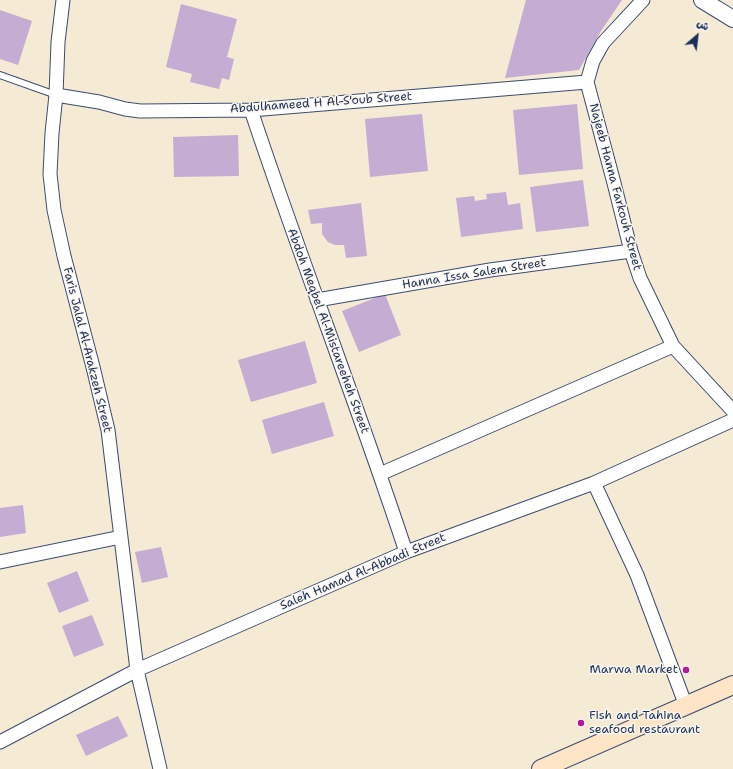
<!DOCTYPE html>
<html>
<head>
<meta charset="utf-8">
<style>
	body { margin:0 }
	#map { position:relative; width:733px; height:769px; overflow:hidden; background:#f5ead4; font-family:"Shantell Sans","Playpen Sans Arabic",sans-serif }
	canvas { display:block }
	.north { position:absolute; left:677px; top:16px; width:40px; height:40px; -webkit-text-stroke:3px #fbf7ec; paint-order:stroke; rotate:28deg; font-size:11px; font-weight:700; line-height:16px; text-align:center; color:#1b2f5e }
	.north::after { content:''; display:block; margin:auto; width:14px; height:18px; background:#1b2f5e; clip-path:polygon(50% 0,100% 100%,50% 72%,0 100%) }
</style>
</head>
<body>
<div id="map">
<canvas width="733" height="769"></canvas>
<div class="north">ش</div>
</div>
<script>
const c = document.querySelector('canvas').getContext('2d');
c.lineJoin = 'round';
function fillPath(path, color) { c.fillStyle = color; c.fill(path, 'evenodd'); }
function trace(path, color, width, dash) { c.strokeStyle = color; c.lineWidth = width; c.lineCap = dash ? 'butt' : 'round'; c.setLineDash(dash || []); c.stroke(path); }
function drawText(font, color, halo, rows, align = 'center') {
  c.font = font + ' "Shantell Sans",sans-serif'; c.lineWidth = 3; c.setLineDash([]); c.textBaseline = 'middle'; c.strokeStyle = halo; c.fillStyle = color; for (const [text, x, y, turn = 0] of rows) {
    c.save(); c.translate(x, y); c.rotate((+turn || 0) * Math.PI / 180); c.textAlign = isNaN(turn) ? turn : align; if (halo) c.strokeText(text, 0, 0); c.fillText(text, 0, 0); c.restore();
  }
}
fillPath(new Path2D(`
	M526 0H622L601 31 579 70 505 78Z
	M181 4 237 19 227 57 234 59 229 80 222 78 219 89 190 82 192 74 166 67Z
	M0 10 32 21 18 65 0 59Z
	M577 104 583 169 519 175 513 110Z
	M422 114 428 171 370 177 365 119Z
	M238 135 239 176 174 177 173 137Z
	M583 180 589 226 536 232 530 187Z
	M506 192 508 205 520 203 523 229 461 237 456 198 474 196 475 201 487 199 486 194Z
	M361 203 367 256 346 258 344 245H335L328 242 322 234V223L311 224 308 210Z
	M385 294 401 335 359 352 342 311Z
	M305 341 317 383 251 402 238 360Z
	M324 402 334 436 272 454 262 420Z
	M23 505 26 533 0 537V508Z
	M161 547 168 577 142 583 135 552Z
	M77 571 89 601 59 613 47 583Z
	M92 615 104 645 74 657 62 626Z
	M118 716 128 736 86 756 76 735Z`), '#c5acd3');
const service = new Path2D(`
	M0 75 56 95`);
const minor = new Path2D(`
	M63 0 58 42 56 95 52 133 50 174 54 210 64 256 93 367 108 430 137 670 160 769
	M643 0 603 43 593 61 587 82 614 183 631 251 640 278 673 346 733 411
	M56 95 99 102 125 109 140 111 251 110 587 82
	M251 110C300 258 357 403 406 552
	M317 300 490 270 631 251
	M380 474 673 346
	M594 483 637 575 686 706
	M0 562 121 537
	M0 742 137 670 406 552 594 483 733 420`);
const tertiary = new Path2D(`
	M702 0 733 19`);
const secondary = new Path2D(`
	M541 769 733 685`);
trace(service, '#3c4b70', 8);
trace(minor, '#3c4b70', 15);
trace(tertiary, '#3c4b70', 18);
trace(secondary, '#3c4b70', 20);
trace(service, '#fff', 6);
trace(minor, '#fff', 13);
trace(tertiary, '#fff', 16);
trace(secondary, '#fde5c5', 18);
for (const [x, y, r, color] of [
	[686,670,4,"#b5179e"],
	[581,723,4,"#b5179e"]
]) { const dot = new Path2D(); dot.arc(x, y, r, 0, 2 * Math.PI); c.fillStyle = color; c.fill(dot); trace(dot, '#fbf7ec', 1.5); }
drawText('12px', '#1b2f5e', '#fbf7ec', [
	["Abdulhameed H Al-S'oub Street",321,103,-4],
	["Najeeb Hanna Farkouh Street",615,187,75],
	["Hanna Issa Salem Street",474,274,-9],
	["Abdoh Meqbel Al-Mistareeheh Street",328,331,70],
	["Faris Jalal Al-Arakzeh Street",87,350,76],
	["Saleh Hamad Al-Abbadi Street",363,572,-23]
]);
drawText('12px', '#1b2f5e', '#fbf7ec', [
	["Marwa Market",678,670],
	["Fish and Tahina",589,716,"left"],
	["seafood restaurant",589,730,"left"]
], 'right');
</script>
</body>
</html>
